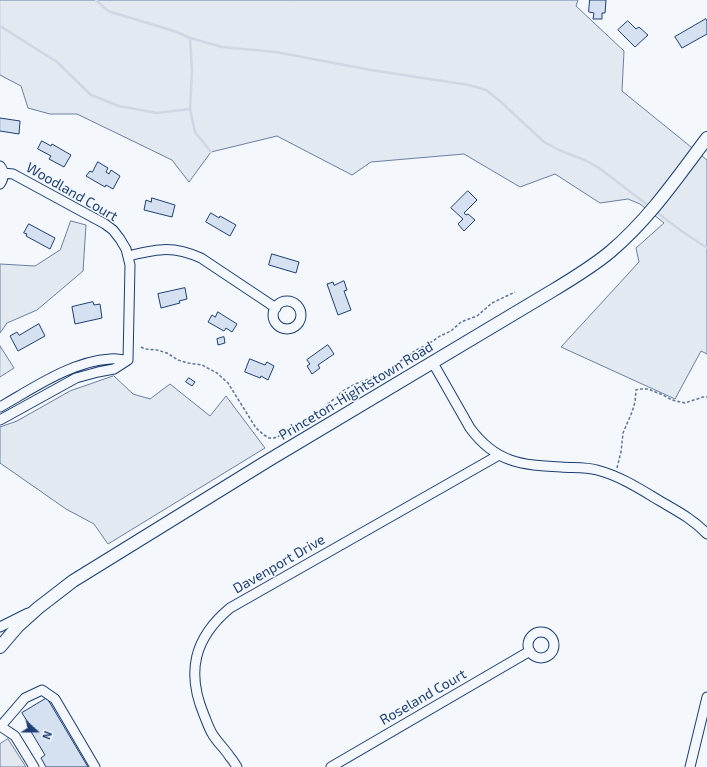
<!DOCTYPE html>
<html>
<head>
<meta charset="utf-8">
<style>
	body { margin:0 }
	#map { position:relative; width:707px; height:767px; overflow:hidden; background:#f4f7fb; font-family:"Exo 2",sans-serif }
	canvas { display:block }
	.north { position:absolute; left:16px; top:711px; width:40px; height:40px; -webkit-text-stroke:3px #f4f7fb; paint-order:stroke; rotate:111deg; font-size:11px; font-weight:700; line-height:16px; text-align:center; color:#1d3f73 }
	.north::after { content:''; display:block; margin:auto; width:14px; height:18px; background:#1d3f73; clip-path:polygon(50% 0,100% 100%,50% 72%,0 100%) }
</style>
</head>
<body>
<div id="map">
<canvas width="707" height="767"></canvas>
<div class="north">N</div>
</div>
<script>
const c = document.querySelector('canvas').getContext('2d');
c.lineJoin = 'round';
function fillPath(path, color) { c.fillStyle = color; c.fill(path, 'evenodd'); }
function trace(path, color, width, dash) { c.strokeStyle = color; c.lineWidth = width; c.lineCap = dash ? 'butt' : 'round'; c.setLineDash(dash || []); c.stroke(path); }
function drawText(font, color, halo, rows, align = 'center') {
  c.font = font + ' "Exo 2",sans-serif'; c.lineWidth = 3; c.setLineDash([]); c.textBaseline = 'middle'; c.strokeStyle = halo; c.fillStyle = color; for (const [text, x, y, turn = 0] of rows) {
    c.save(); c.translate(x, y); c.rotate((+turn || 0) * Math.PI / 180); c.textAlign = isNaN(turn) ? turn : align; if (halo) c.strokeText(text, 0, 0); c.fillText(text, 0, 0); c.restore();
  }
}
const green = new Path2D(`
	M0 0H578L576 6 624 51 622 91 707 160V354L701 351 675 399 561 347 639 262 636 248 664 223 640 204 628 199 600 203 555 174 520 187 464 154 371 162 352 175 277 136 211 152 189 182 172 160 77 114H50L28 108 21 86 0 75Z
	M71 221 86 225 83 271 37 310 7 323 0 333V264L35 266 60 250Z
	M0 346 14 368 0 377Z
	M114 376 133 394 150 399 170 384 210 416 226 396 265 448 108 544 94 524 66 509 0 463V427L17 421 70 391Z`);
fillPath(green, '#e3e9f0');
trace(green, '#687fa3', 1);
const parking = new Path2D(`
	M8 739 26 767H0V744Z`);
fillPath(parking, '#e3e8f0');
trace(parking, '#687fa3', 1);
trace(new Path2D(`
	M96 0 108 11 177 32 190 38 222 47 276 52 371 70 469 85 486 90 501 102 544 142 559 150 587 161 599 168 649 206
	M0 26 57 62 91 95 119 106 157 113 190 109
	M190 38 192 71 190 109 195 132 211 152
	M655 211 680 230 707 248`), '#cfd7e4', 2.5);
const building = new Path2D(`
	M590 0H606L605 13H602V19H593L594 13 589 12Z
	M706 19 707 21V34L682 48 675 37Z
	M628 21 636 29 639 27 648 35 635 47 618 30Z
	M0 118 20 121 19 134 0 131Z
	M42 141 51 146 52 144 71 155 64 167 49 159 51 156 38 149Z
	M98 162 108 168 106 172 109 174 111 170 120 176 113 189 106 185 105 187 86 176 90 171 92 172Z
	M468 191 477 200 464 213 466 215 468 214 475 220 464 231 458 224 463 219 451 208Z
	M152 198 175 205 172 217 144 210 146 200 151 202Z
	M211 213 219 218 220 216 236 225 230 236 206 222Z
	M29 224 55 238 50 249 26 236 27 234 24 233Z
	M272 254 299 262 296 273 269 265Z
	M344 281 347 290 344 291 351 310 338 315 327 284 333 282 334 285Z
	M185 288 187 299 179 301 180 303 161 308 158 294Z
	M93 302 94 305 100 304 102 318 75 324 72 307Z
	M218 312 237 324 232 332 226 328 224 331 208 322 212 315 215 317Z
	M39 324 45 336 18 351 10 336 17 332 19 335Z
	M224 337 225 343 218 345 217 339Z
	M328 345 334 354 318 365 320 368 312 374 307 366 310 364 307 360Z
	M250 359 265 365 267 362 274 366 268 380 261 376 260 378 245 372Z
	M189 378 195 382 192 386 186 382Z
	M47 698 88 767H46L41 758 45 755 27 725 29 724 22 713Z`);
fillPath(building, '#d5e0f0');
trace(building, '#1d3f73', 1);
const minor = new Path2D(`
	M0 166C5 172 4 178 0 184
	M4 173 13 174 105 224 113 230 120 239 126 249 130 265 128 360
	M128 256C158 249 172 245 201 258L276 308
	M273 315a14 14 0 1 1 28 0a14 14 0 1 1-28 0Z
	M433 363 470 428C496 463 521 465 561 467 573 468 585 467 597 470 620 476 640 489 660 501 677 511 693 519 707 534
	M0 407C32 389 72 361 110 359 116 358 122 360 128 360
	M0 420 76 378 98 372 114 369 128 360
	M0 627 28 613
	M528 645a13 13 0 1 1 26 0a13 13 0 1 1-26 0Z
	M0 726 15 736 34 767
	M0 727 25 698 42 690 55 699 95 767
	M237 767C235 764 233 760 230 757 225 749 218 743 213 735 209 729 207 722 204 715 186 672 194 638 230 608L499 455
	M331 767 530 651
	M690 767 707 697`);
const major = new Path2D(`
	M0 647 18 626 38 608 73 581 269 460 552 291C572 279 592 267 610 252 649 219 677 178 707 138`);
trace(minor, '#1d3f73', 11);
trace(major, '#1d3f73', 14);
trace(new Path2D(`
	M141 347 145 349 157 350 167 353 178 360 188 363 202 365 217 373 228 383 256 428 264 435 269 438H274L279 436 292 426 305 422 320 411 343 391 355 384 377 376 388 370 416 350 427 345 440 336 451 331 461 322 477 316 492 303 515 292
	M617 468 621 452 623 433 632 412 635 402 636 390 639 389H648L663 395 672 400 685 403 703 397H707`), '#5e769c', 1.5, [3, 2]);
trace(minor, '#f4f7fb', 9);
trace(major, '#f4f7fb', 12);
drawText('14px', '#1d3f73', '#f4f7fb', [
	["Woodland Court",72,192,30],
	["Princeton-Hightstown Road",356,391,-31],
	["Davenport Drive",279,564,-30],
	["Roseland Court",423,697,-30]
]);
</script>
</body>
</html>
